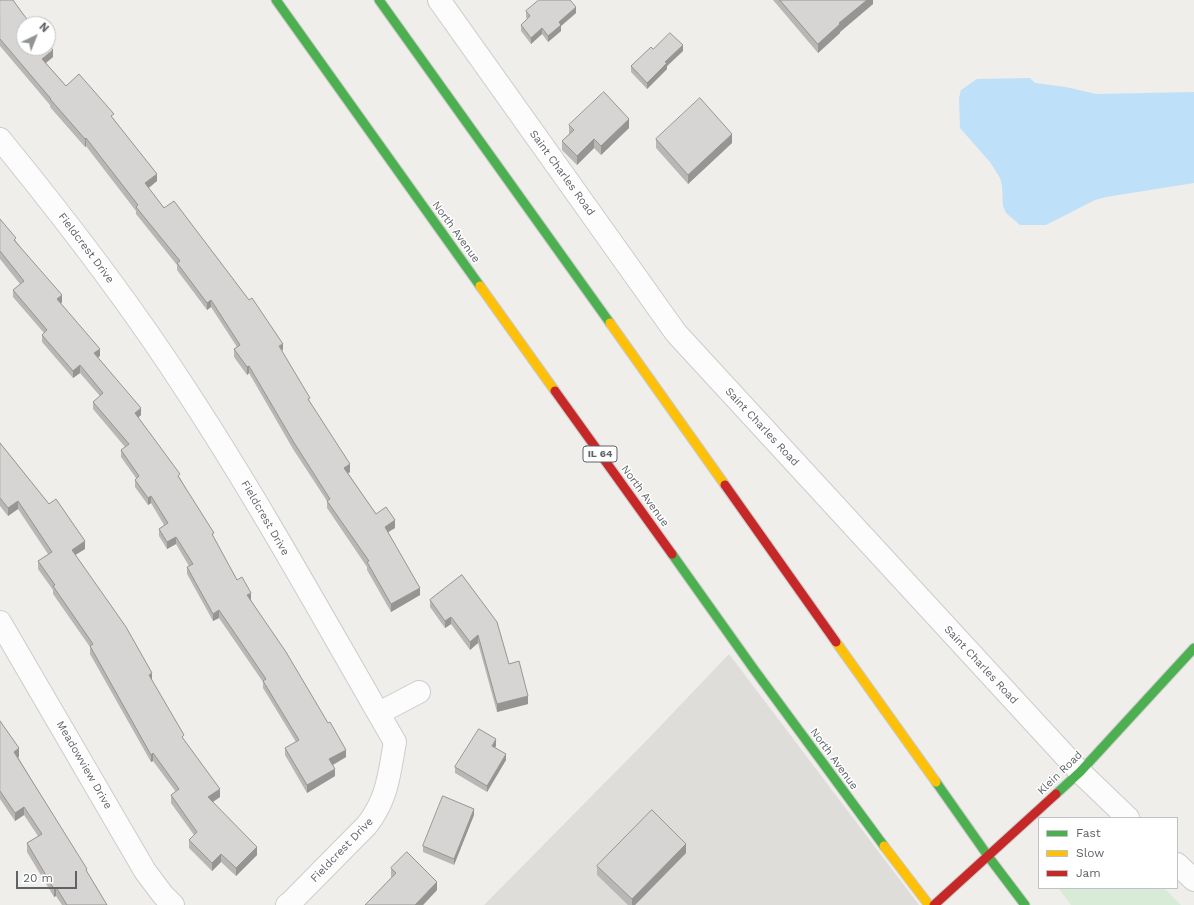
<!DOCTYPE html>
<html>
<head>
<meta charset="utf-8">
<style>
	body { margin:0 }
	#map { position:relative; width:1194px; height:905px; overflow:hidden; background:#efeeea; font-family:"Work Sans",sans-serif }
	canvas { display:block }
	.legend { position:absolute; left:1038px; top:817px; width:140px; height:72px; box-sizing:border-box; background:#fff; border:1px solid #bfc1c3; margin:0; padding:5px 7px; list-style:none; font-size:12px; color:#5f6368 }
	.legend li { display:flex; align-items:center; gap:8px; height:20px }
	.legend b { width:20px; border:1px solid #bfc1c3 }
	.north { position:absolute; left:16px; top:16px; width:40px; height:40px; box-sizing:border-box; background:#fff; border:1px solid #bfc1c3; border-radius:50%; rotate:43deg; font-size:11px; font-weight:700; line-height:16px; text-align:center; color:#5f6368 }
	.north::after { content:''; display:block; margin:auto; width:14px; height:18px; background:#919496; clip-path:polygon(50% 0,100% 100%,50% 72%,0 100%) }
	.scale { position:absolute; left:16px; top:871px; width:61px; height:18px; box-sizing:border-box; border:2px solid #5f6368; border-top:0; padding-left:5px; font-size:12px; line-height:14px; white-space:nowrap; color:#5f6368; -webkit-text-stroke:3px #fff; paint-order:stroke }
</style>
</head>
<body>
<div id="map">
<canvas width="1194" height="905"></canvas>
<ul class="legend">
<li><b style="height:5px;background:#4caf50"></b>Fast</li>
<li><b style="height:5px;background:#ffc107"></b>Slow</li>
<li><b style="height:5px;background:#c62828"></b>Jam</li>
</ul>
<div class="north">N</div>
<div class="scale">20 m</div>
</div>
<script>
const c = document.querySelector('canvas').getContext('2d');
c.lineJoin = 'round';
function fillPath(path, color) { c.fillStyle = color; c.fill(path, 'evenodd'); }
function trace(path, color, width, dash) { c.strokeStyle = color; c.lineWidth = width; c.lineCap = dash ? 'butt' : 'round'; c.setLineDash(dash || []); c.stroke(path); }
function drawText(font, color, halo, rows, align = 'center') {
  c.font = font + ' "Work Sans",sans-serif'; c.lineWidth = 3; c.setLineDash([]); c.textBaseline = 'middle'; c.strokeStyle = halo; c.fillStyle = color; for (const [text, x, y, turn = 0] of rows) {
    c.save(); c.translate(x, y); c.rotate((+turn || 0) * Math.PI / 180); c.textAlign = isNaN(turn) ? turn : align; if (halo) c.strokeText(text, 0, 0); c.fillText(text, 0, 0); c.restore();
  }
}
fillPath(new Path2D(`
	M729 654 919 905H484L648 739Z`), '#dfddda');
fillPath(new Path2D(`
	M1058 888H1164L1181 905H1071Z`), '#d8ebd6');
fillPath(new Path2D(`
	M1030 78 1035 83 1066 87 1096 94 1194 92V183L1106 197 1095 200 1046 225H1020L1006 213 1003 206 1002 186 1000 178 990 162 960 128 959 98 961 90 977 79Z`), '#bfe0f9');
const street = new Path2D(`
	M439 0 676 333 1080 772 1128 818
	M0 139C67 221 131 304 188 393 262 506 327 625 395 742 389 774 388 798 367 825L292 901 287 905
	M0 622 145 871 163 895 173 905
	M379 713 419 692
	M1177 864 1194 880`);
const fast = new Path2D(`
	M276 0 480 286
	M379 0 610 323
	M672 554 753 668 884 846
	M936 782 988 856 1025 905
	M1056 794 1080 772 1194 648`);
const slow = new Path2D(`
	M480 286 555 391
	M610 323 725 485
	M836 642 936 782
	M884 846 929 905`);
const jam = new Path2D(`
	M555 391 672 554
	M725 485 836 642
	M934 905 1056 794`);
trace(street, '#cbcccc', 24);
trace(fast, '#cacacb', 11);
trace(slow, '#cacacb', 11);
trace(jam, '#cacacb', 11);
trace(street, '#fdfcfc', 22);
trace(fast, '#4caf50', 9);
trace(slow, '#ffc107', 9);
trace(jam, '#c62828', 9);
fillPath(new Path2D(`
	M0 0 53 57 46 63 66 86 114 119 157 181 148 188 282 351 310 402 350 472 348 473 376 514 395 528 388 532 420 595 391 612 367 570V567L327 508V501L293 449 249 373 247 375 234 357V349L237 347 211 307 207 310 177 270V265L136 214V211L86 146 85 147 50 107V105L0 46Z
	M773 0H873V4L840 32V33L818 53Z
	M526 11 576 13 561 26V31L548 42 542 34 531 44 521 31V25L527 19 526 17Z
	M653 49 683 51 667 66V69L647 89 631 72V66Z
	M569 125 629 128 601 155 594 148 577 165 562 150V141L569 134Z
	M656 139 732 143 688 184 656 148Z
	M0 219 16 241 62 302 61 304 100 356 98 357 141 415 138 418 180 478 214 538 237 580 251 600 346 757 333 765 335 776 307 793 285 755V748L296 742 263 688V682L219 618 213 621 187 574V567L189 566 176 544 167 549 159 536V529L164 525 151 503 148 505 135 487V480L136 478 121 457V450L125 447 93 409V402L100 396 80 373 73 378 42 342V335L44 333 13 297V290L20 284 0 259Z
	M0 443 85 549 75 555 152 681 184 740 220 797 213 802 257 855 236 876 221 862 212 871 189 848V840L194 835 171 803V795L176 792 153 761 151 762 90 654V647L53 594V590L38 569V561L48 554 18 509 8 516 0 506Z
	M462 575 509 664 528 704 497 712 478 643 470 650 451 624 445 628 430 607V600Z
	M0 721 19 757H18L107 905H62L56 896 54 897 27 852V843L38 836 24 815 15 821 0 799Z
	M496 746 495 747 506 760 487 792 455 773V767Z
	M474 815 454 865 423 852V846Z
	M686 853 635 905H628L597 875V866Z
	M391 868 437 890 423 905H365L392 877H391Z`), '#b8b7b5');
fillPath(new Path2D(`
	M867 0H873V4L840 32V33L818 53V44L839 23Z
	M576 7V13L561 26V31L548 42V36L559 22Z
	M542 28V34L531 44V38Z
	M683 45V51L667 66V69L647 89V83L665 62Z
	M53 50V57L42 66V59Z
	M629 119V128L601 155V146Z
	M732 134V143L688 184V175Z
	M86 138V146L85 147V139Z
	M594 139V148L577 165V156Z
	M157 174V181L145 191V183Z
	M62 295V302L57 307V299Z
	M211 300V307L207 310V303Z
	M283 344V351L279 346Z
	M100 349V356L94 360V353Z
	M80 365V373L73 378V371Z
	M249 366V373L247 375V367Z
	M141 408V415L135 420V413Z
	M350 464V472L344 476V468Z
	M151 496V503L148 505V498Z
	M18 501V509L8 516V508Z
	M395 520V528L385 534V527Z
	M176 537V544L167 549V542Z
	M85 541V549L72 557V550Z
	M420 588V595L391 612V604Z
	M251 593V600L247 602V595Z
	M219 610V618L213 621V614Z
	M451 617V624L445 628V621Z
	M478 635V643L470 650V642Z
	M152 673V681L149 675Z
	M528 696V704L497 712V704Z
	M496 739V746L492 752V746Z
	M19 748V757L14 760V752Z
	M346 750V757L329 767V759Z
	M153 753V761L151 762V755Z
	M506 754V760L487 792V786Z
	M335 769V776L307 793V785Z
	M220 789V797L208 805V797Z
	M24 807V815L15 821V813Z
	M474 809V815L454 865V859Z
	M686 844V853L635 905H632V899Z
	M257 847V855L236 876V868Z
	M221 854V862L212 871V863Z
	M437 882V890L423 905H415Z
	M56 887V896L54 897V889Z`), '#969594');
const building = new Path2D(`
	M0 0H13L23 14 31 24H24V48H48V44L53 50 42 59 66 86 79 74 114 114 111 116 157 174 145 183 164 208 174 201 249 300 252 298 283 344 279 346 310 398 308 399 350 464 344 468 376 514 386 507 395 520 385 527 420 588 391 604 367 562 369 561 327 501 330 499 293 441 249 366 247 367 234 349 240 345 211 300 207 303 177 263 180 261 136 207 138 205 86 138 85 139 50 99H51L0 39Z
	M539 0H570L576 7 559 22 561 25 548 36 542 28 531 38 521 25 530 16 526 11Z
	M780 0H867L839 23 840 24 818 44Z
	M670 33 683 45 665 62 667 63 647 83 631 66 651 47 653 49Z
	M604 92 629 119 601 146 594 139 577 156 562 141 574 130 569 125Z
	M700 98 732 134 688 175 656 139Z
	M0 219 16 238 14 240 62 295 57 299 100 349 94 353 141 408 135 413 180 474 178 476 214 533 212 534 237 580 242 577 251 593 247 595 286 652 328 723 330 722 346 750 329 759 335 769 307 785 285 748 299 740 263 681 266 679 219 610 213 614 187 567 193 564 176 537 167 542 159 529 168 523 151 496 148 498 135 480 139 476 121 450 129 444 93 402 103 393 80 365 73 371 42 335 47 330 13 290 24 281 0 251Z
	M0 443 49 504 56 499 85 541 72 550 126 627 152 673 149 675 184 735 182 737 220 789 208 797 257 847 236 868 221 854 212 863 189 840 197 832 171 795 179 789 153 753 151 755 90 646 93 644 53 586 55 585 38 561 52 552 18 501 8 508 0 498Z
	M462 575 497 622 509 664 519 661 528 696 497 704 478 635 470 642 451 617 445 621 430 600Z
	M0 721 19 748 14 752 87 869 86 870 107 905H67L56 887 54 889 27 843 42 834 24 807 15 813 0 791Z
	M479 729 496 739 492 746 506 754 487 786 455 767Z
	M443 796 474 809 454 859 423 846Z
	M652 810 686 844 632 899 597 866Z
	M407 852 437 882 415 905H365L396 873 391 868Z`);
fillPath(building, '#d6d5d3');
trace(building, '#969594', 1);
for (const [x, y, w] of [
	[600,454,34]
]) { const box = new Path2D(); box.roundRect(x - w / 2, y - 8, w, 16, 3); c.fillStyle = '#fff'; c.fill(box); trace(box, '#5f6368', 1); }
drawText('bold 10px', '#5f6368', null, [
	["IL 64",600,454]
]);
drawText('11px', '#5f6368', '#fff', [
	["Saint Charles Road",562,173,54],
	["North Avenue",456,232,54],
	["Fieldcrest Drive",86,248,53],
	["Saint Charles Road",762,427,47],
	["North Avenue",645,496,54],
	["Fieldcrest Drive",265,518,60],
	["Saint Charles Road",981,665,47],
	["North Avenue",834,759,54],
	["Meadowview Drive",84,765,60],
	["Klein Road",1060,773,-44],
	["Fieldcrest Drive",342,850,-46]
]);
</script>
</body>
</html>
